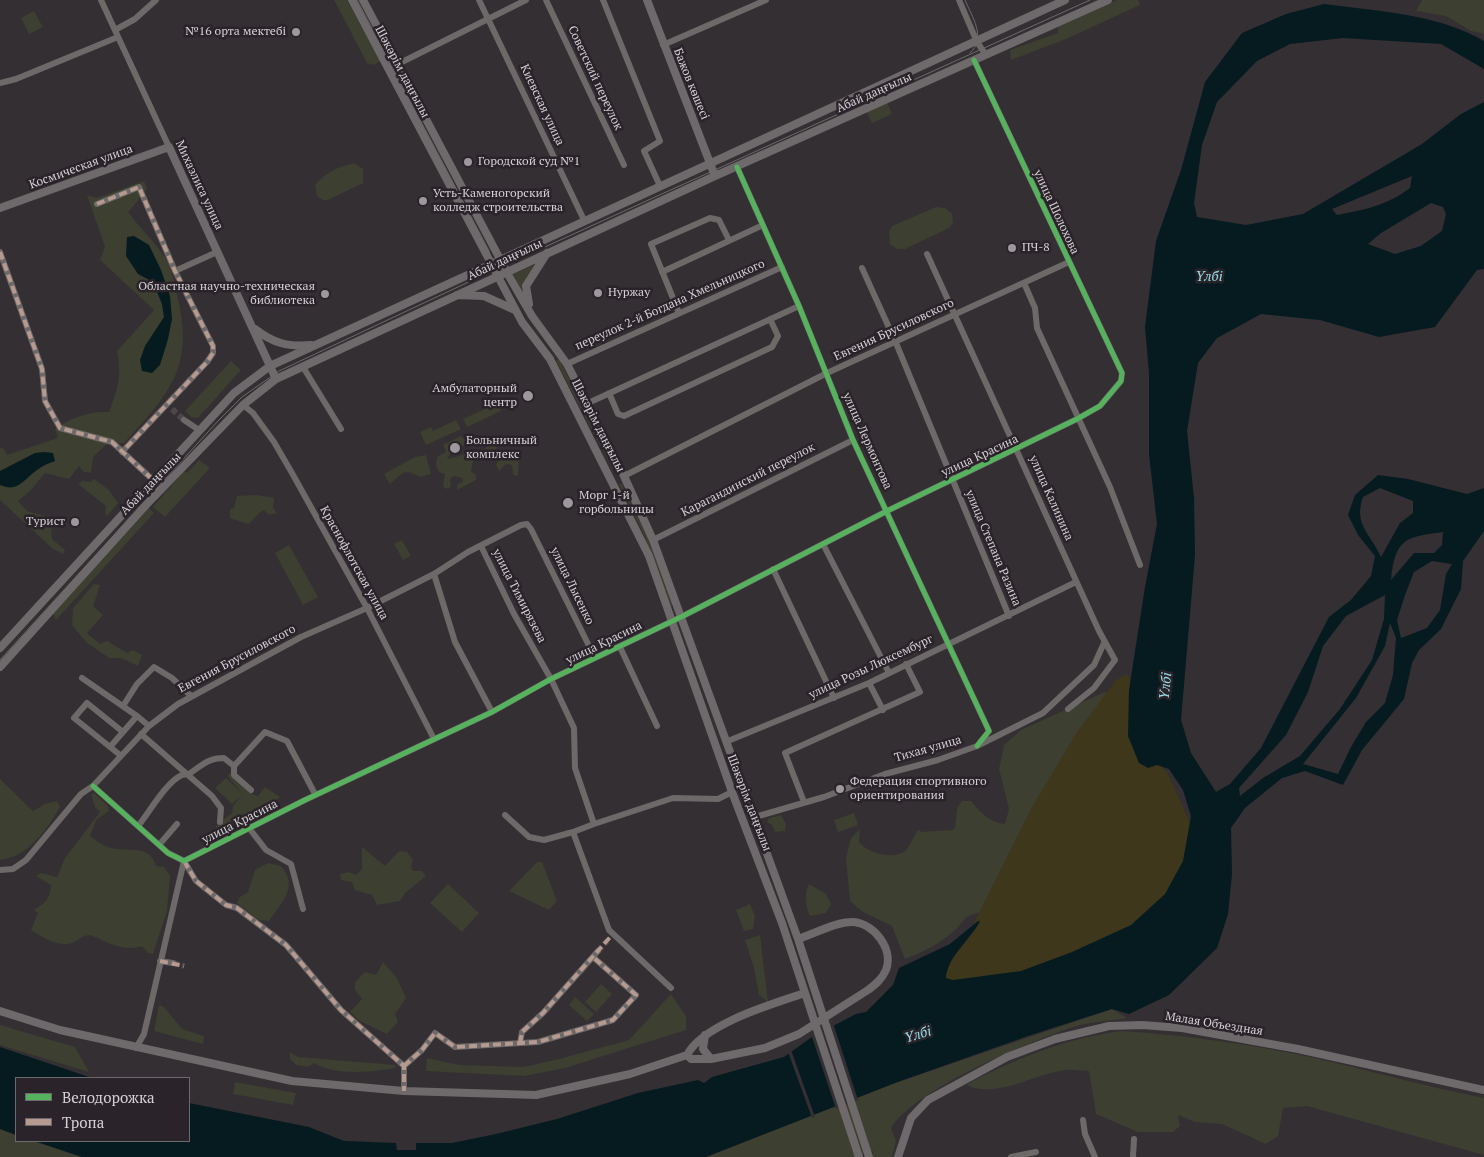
<!DOCTYPE html>
<html>
<head>
<meta charset="utf-8">
<style>
	body { margin:0 }
	#map { position:relative; width:1484px; height:1157px; overflow:hidden; background:#332f33; font-family:"PT Serif",serif }
	canvas { display:block }
	.legend { position:absolute; left:15px; top:1077px; width:175px; height:65px; box-sizing:border-box; background:#2a242a; border:1px solid #6e696e; margin:0; padding:6px 9px; list-style:none; font-size:15px; color:#d5d1d5 }
	.legend li { display:flex; align-items:center; gap:10px; height:25px }
	.legend b { width:25px; border:1px solid #6e696e }
</style>
</head>
<body>
<div id="map">
<canvas width="1484" height="1157"></canvas>
<ul class="legend">
<li><b style="height:6px;background:#56b35d"></b>Велодорожка</li>
<li><b style="height:6px;background:#b69a8f"></b>Тропа</li>
</ul>
</div>
<script>
const c = document.querySelector('canvas').getContext('2d');
c.lineJoin = 'round';
function fillPath(path, color) { c.fillStyle = color; c.fill(path, 'evenodd'); }
function trace(path, color, width, dash) { c.strokeStyle = color; c.lineWidth = width; c.lineCap = dash ? 'butt' : 'round'; c.setLineDash(dash || []); c.stroke(path); }
function drawText(font, color, halo, rows, align = 'center') {
  c.font = font + ' "PT Serif",serif'; c.lineWidth = 5; c.setLineDash([]); c.textBaseline = 'middle'; c.strokeStyle = halo; c.fillStyle = color; for (const [text, x, y, turn = 0] of rows) {
    c.save(); c.translate(x, y); c.rotate((+turn || 0) * Math.PI / 180); c.textAlign = isNaN(turn) ? turn : align; if (halo) c.strokeText(text, 0, 0); c.fillText(text, 0, 0); c.restore();
  }
}
fillPath(new Path2D(`
	M334 0H347L380 61 374 65 367 63Z
	M1117 0H1138L1140 5 1066 39 1011 60 1010 50 1058 33V27Z
	M1422 0H1484V34L1471 31 1446 16 1416 11Z
	M34 11 43 27 29 34 21 18Z
	M887 102 892 114 872 123 866 111Z
	M354 163 363 169V183L328 200H323L317 196 315 185C326 172 338 167 354 163Z
	M144 181 147 189C139 197 136 205 128 212 139 227 153 240 164 256 172 267 174 282 177 295 195 367 170 393 124 443H108L93 457 91 473 84 472 79 466 69 479 45 473 31 490 18 501 27 511 45 516 51 524 52 539 65 550 63 554 53 549 0 500V448H3L7 455 55 439 58 437 55 429C71 417 90 411 109 412 118 388 122 377 117 351L154 310 100 260 105 247 87 195 97 198Z
	M936 207 945 208 952 214 953 223 949 228 905 249H897L890 244 889 232 892 226Z
	M537 264 523 287 524 295 513 274Z
	M559 359 615 469 613 470 556 361Z
	M231 361 241 370 198 418 191 417 185 411Z
	M498 403 501 411 467 427 463 419Z
	M456 420 461 429 426 445 420 432 431 427 433 431Z
	M461 436 466 442 465 446H459L447 457 449 459 472 452 475 454 485 449 491 440 497 447 495 454 485 459 477 455 473 461 471 471 476 475V480L457 490V485L463 481 462 478 454 476 450 479 451 486 448 489 443 487 445 474 439 472 436 466 437 457 446 452 443 445Z
	M509 454 519 455 518 476 513 475 512 465 506 464 499 471 496 464 503 455Z
	M426 455 431 474 420 477C402 468 404 473 390 484L384 474 415 457Z
	M199 460 210 468 165 517 153 507 184 471 187 473Z
	M94 479 109 490 118 503 107 516 105 514 106 506 78 484 82 481 91 482Z
	M619 484H622L646 534 674 604 671 606 644 535Z
	M257 495 274 498 273 508 277 513 269 515 264 510C256 514 255 520 248 524L230 518V509L234 508 237 496Z
	M149 508 154 513 56 620 53 614Z
	M402 540 411 556 403 560 394 544Z
	M289 545 318 597 303 605 275 553Z
	M94 584 100 585 93 606 103 615 87 633 100 644 107 641 127 653 133 650 142 655 138 666 121 658H109L86 642 72 625 73 608Z
	M1105 692 1121 706 981 912C960 917 967 920 953 932 939 944 923 952 905 959L892 926 863 912 850 901 846 858 851 838 860 829 859 842C868 853 894 861 906 850 911 845 914 835 918 830L922 832 952 830 955 828 957 808 962 801H971C981 813 989 822 1005 824L1009 809 999 769 1004 745 1021 730Z
	M230 773 252 794 258 796 265 787 280 797 269 806 220 832 216 831V826L232 813 233 806 242 795 232 804 215 788 226 778 243 794 227 776Z
	M0 779 33 811 45 804 57 801 60 807C46 831 29 856 0 860Z
	M94 793 108 806 109 811 96 820 90 836C97 841 103 846 111 848 129 852 150 844 156 866L164 867 170 876 167 911 153 954 148 953 142 946C123 952 109 943 93 936 84 932 76 943 68 944 53 945 43 937 31 930L38 913 34 910C45 903 51 898 51 885L36 876 41 873 57 877 65 858 100 812 95 807 91 794Z
	M854 813 858 825 838 832 834 820Z
	M781 815 786 824 785 831 775 832 772 825 767 822 769 818Z
	M362 847 385 866 399 851 407 852 413 860 411 867 413 871H422L426 876 405 893 400 901 377 905 372 895 355 890 352 882 341 880 340 874 349 872 356 875 362 869Z
	M537 862H542L557 901 549 910 509 891Z
	M268 863 281 866C299 887 282 902 269 921L259 920 237 903 240 897 248 892 255 870Z
	M448 884 479 913 462 932 430 903Z
	M809 884 826 894 831 904 826 913 810 916C805 906 804 895 809 884Z
	M750 904 755 916 753 929 744 931 736 910Z
	M760 935 768 1002 759 995 754 968 745 940Z
	M383 962 397 978 406 998 395 1014 398 1022 387 1034 360 1021 350 1012 362 999 355 990V982L365 972 376 975Z
	M601 984 612 994 596 1012 585 1002Z
	M671 994 686 1016V1030L565 1068 524 1076 426 1071 427 1058 459 1065 524 1067 559 1059 629 1040Z
	M575 997 594 1014 587 1021 569 1005Z
	M159 1005 164 1007 182 1029 204 1036 203 1044 154 1031Z
	M1112 1009 1127 1018C1108 1021 1087 1022 1070 1028 1025 1044 915 1089 891 1128L896 1141 892 1157H873V1151L855 1157H706L895 1083Z
	M0 1025 75 1047 89 1072 0 1045Z
	M1122 1031C1186 1035 1248 1044 1310 1057 1368 1070 1426 1087 1484 1098V1155L1307 1106 1283 1108 1278 1136 1266 1144 1222 1124 1195 1122 1178 1115 1180 1126 1173 1132H1138L1096 1114 1089 1071C1082 1071 1073 1069 1066 1070 1033 1074 998 1099 966 1085 1013 1059 1070 1037 1122 1031Z
	M290 1052 298 1057 396 1065 395 1068C371 1072 335 1076 314 1063L308 1067 296 1065 290 1059Z
	M235 1082 296 1093 293 1105 233 1094Z
	M0 1129 16 1135V1141H34L82 1157H0Z`), '#3d3f30');
fillPath(new Path2D(`
	M1127 674 1131 681 1146 753 1167 772 1192 827 1181 904 1072 971 907 989 971 929 1032 807 1077 732 1116 680Z`), '#3e371b');
fillPath(new Path2D(`
	M1324 4C1377 11 1438 14 1484 41V69L1441 44 1343 38 1290 44 1257 61 1217 102 1202 145 1194 203 1197 217 1246 225 1303 214 1422 144 1461 114 1484 102V269L1477 270 1435 327 1379 337 1320 320 1261 314 1217 338 1198 363 1187 431 1194 498 1195 555 1181 720 1191 753 1216 792 1230 784 1261 748 1329 617 1351 600 1371 576 1375 556 1358 535 1348 515 1355 495 1378 475 1408 479 1467 494 1484 488V531L1463 561 1461 589 1441 629 1419 650 1412 663 1404 699 1362 750 1343 785 1305 771 1282 778 1245 808 1231 828 1232 874 1228 914 1217 948 1169 995 1129 1014 1112 1009 1028 1036 895 1083 706 1157H82L34 1141H189V1103L309 1127 344 1141 396 1143 397 1150H416V1143H452L496 1134 557 1119 638 1093 698 1080 704 1083 712 1077 784 1057 812 1037 856 1014 866 1012 893 985 899 968 950 944 978 921H980C971 939 947 957 946 978L953 980 1021 971 1072 952 1131 925 1165 894 1183 861 1191 816 1183 790 1169 769 1157 765 1148 768 1139 763 1128 736 1129 690 1145 587 1157 524 1149 454V373L1145 327 1156 241 1181 170 1205 82 1242 33 1286 14ZM1412 176 1410 188C1388 205 1364 210 1337 215L1332 209ZM1431 203 1443 207 1446 214 1442 231 1421 246 1395 254 1368 244 1381 233ZM1380 488 1413 501V513L1400 523 1381 557C1371 534 1353 525 1363 497ZM1443 532 1442 545 1434 553H1414L1391 580C1395 539 1405 537 1443 532ZM1432 561 1452 564 1446 574 1440 610 1427 628 1401 638 1397 620 1405 595 1414 572ZM1385 595 1384 619 1372 660 1340 709 1300 756 1263 778 1240 796 1239 788 1286 735 1308 692 1323 646 1346 616ZM1390 623 1396 638 1393 675 1385 703 1366 722 1351 747 1338 774 1303 764 1356 698 1385 646Z
	M134 236 149 245 161 270 170 296 172 319 168 339 160 365 152 373 142 371 140 360 145 346 164 317 162 304 153 282 138 274 126 256 127 237Z
	M44 452 53 453 55 461C49 463 42 466 37 470 24 479 18 493 0 485V471L35 453Z
	M0 1047 92 1078H16V1135L0 1129Z`), '#051b1f');
fillPath(new Path2D(`
	M833 1023 858 1100 836 1109 811 1034Z
	M791 1050 815 1117 812 1118 788 1052Z`), '#332f33');
trace(new Path2D(`
	M172 409 184 420
	M598 951 607 941
	M173 963 184 966`), '#4b474b', 6, [6, 3]);
trace(new Path2D(`
	M101 0 169 147
	M479 0 584 220
	M546 0 624 165
	M603 0 660 141 644 151 660 186
	M959 0 977 42 986 55
	M115 30 135 19 156 0
	M663 45 766 0
	M398 64 526 0
	M0 83 16 79 118 37
	M737 167 799 306 853 440 989 731 977 746
	M97 204 139 187 175 271 213 346V353L207 362 122 452
	M0 252 42 369 45 401 60 428 112 442 153 480
	M927 254 1099 631 1115 660 1094 688 1068 709
	M862 268 896 343 1009 616
	M175 271 217 252
	M662 272 763 225
	M1024 283 1035 308 1037 328 1110 487 1140 565
	M679 313 651 244 710 218 719 220 729 240
	M567 364 782 267
	M303 367 341 429
	M609 393 618 414 624 416 772 347 778 336 770 319
	M586 404 799 306
	M243 405 253 413 274 442 292 473 367 608 434 739
	M184 420 199 430
	M624 476 827 373 1069 262
	M653 540 853 440
	M823 544 889 673
	M481 546 514 614 551 679 574 728 575 768 594 824 673 798 718 799 732 792
	M773 569 834 698
	M434 574 455 642 492 712
	M620 647 657 726
	M82 678 137 716 110 747
	M869 683 883 710
	M123 706 137 684 154 667 172 678 191 696
	M137 716 149 726
	M141 734 212 796 221 808 220 822
	M728 741 869 683 1076 582
	M120 755 74 718 87 703 123 732
	M234 766 265 732 287 741 315 794
	M93 786 168 853 184 861 305 800 492 712 551 679 681 617 887 511 1077 419 1100 406 1121 381 1122 373 974 60
	M804 802 785 753 920 692 906 664
	M505 815 529 837 544 840 573 832
	M755 817 824 797 885 774 938 760 977 746 1043 713 1094 665 1104 643
	M594 824 573 832 609 930 671 988
	M138 826C149 813 166 782 182 775 184 774 187 775 189 774 202 765 208 758 224 758L234 766V775L251 790
	M249 828 266 850 291 864 303 909
	M159 845 177 824
	M184 861 196 881 226 905 237 908 286 945 341 1010 404 1066V1091
	M0 870 13 869 26 860 81 794 93 786 149 726 178 704 301 637 367 608 434 574 468 552 521 525 527 524 531 529 595 658
	M160 961 173 963
	M520 1043 522 1032 543 1013 598 951
	M136 1048 144 1034 184 861
	M404 1066 422 1050 435 1033 455 1047 538 1042 613 1020 636 995 593 957
	M1083 1120 1085 1134 1095 1157
	M1011 1157 1036 1152
	M1133 1157 1134 1139`), '#6e6969', 6);
trace(new Path2D(`
	M352 0 522 322 550 359 649 556 732 792 782 923 859 1157
	M363 0 510 278 532 316 567 364 624 476 653 540 798 939 869 1157
	M647 0 715 176
	M0 208 169 147 276 379
	M457 295 484 296 515 310
	M529 304 526 286 547 253
	M255 329C273 343 287 347 311 345
	M0 648 234 393 270 366 1065 0
	M0 667 146 505 243 405 276 379 715 176 1108 0
	M0 1011 60 1030 292 1081 404 1091 536 1095 630 1074 687 1055 691 1059H711L765 1048 799 1034 868 990C876 984 882 979 886 970 894 949 874 924 854 922 837 921 814 934 798 939
	M705 1035 703 1049 711 1059
	M687 1055C703 1024 772 1004 805 993
	M898 1157 911 1118 928 1100 1007 1057 1055 1039 1109 1026 1142 1025 1182 1028 1298 1049 1484 1090`), '#6e696a', 8);
trace(new Path2D(`
	M357 0 489 251 491 263 482 273
	M965 0C972 17 987 38 970 53
	M0 660 218 421 242 397 279 371 494 270 1090 0`), '#6e6a6b', 1);
trace(new Path2D(`
	M97 204 139 187 175 271 213 346V353L207 362 122 452
	M0 252 42 369 45 401 60 428 112 442 153 480
	M184 861 196 881 226 905 237 908 286 945 341 1010 404 1066V1091
	M160 961 184 966
	M520 1043 522 1032 543 1013 612 935
	M404 1066 422 1050 435 1033 455 1047 538 1042 613 1020 636 995 593 957`), '#b69a8f', 4, [8, 4]);
trace(new Path2D(`
	M737 167 799 306 853 440 989 731 977 746
	M93 786 168 853 184 861 305 800 492 712 551 679 681 617 887 511 1077 419 1100 406 1121 381 1122 373 974 60`), '#56b35d', 5);
for (const [x, y, r, color] of [
	[296,32,5,"#9c989c"],
	[468,162,5,"#9c989c"],
	[423,201,5,"#9c989c"],
	[1012,248,5,"#9c989c"],
	[598,293,5,"#9c989c"],
	[325,294,5,"#9c989c"],
	[528,396,6,"#9c989c"],
	[455,448,6,"#9c989c"],
	[568,503,6,"#9c989c"],
	[75,522,5,"#9c989c"],
	[840,789,5,"#9c989c"]
]) { const dot = new Path2D(); dot.arc(x, y, r, 0, 2 * Math.PI); c.fillStyle = color; c.fill(dot); trace(dot, '#2a242a', 2); }
drawText('12px', '#d5d1d5', '#2a242a', [
	["№16 орта мектебі",286,32,"right"],
	["Городской суд №1",478,162],
	["Усть-Каменогорский",433,194],
	["колледж строительства",433,208],
	["ПЧ-8",1022,248],
	["Областная научно-техническая",315,287,"right"],
	["библиотека",315,301,"right"],
	["Нуржау",608,293],
	["Амбулаторный",517,389,"right"],
	["центр",517,403,"right"],
	["Больничный",466,441],
	["комплекс",466,455],
	["Морг 1-й",579,496],
	["горбольницы",579,510],
	["Турист",65,522,"right"],
	["Федерация спортивного",850,782],
	["ориентирования",850,796]
], 'left');
drawText('12px', '#d5d1d5', '#2a242a', [
	["Шәкәрім даңғылы",402,72,62],
	["Советский переулок",595,78,65],
	["Бажов көшесі",691,84,68],
	["Абай даңғылы",874,93,-24],
	["Киевская улица",542,105,65],
	["Космическая улица",81,167,-20],
	["Михаэлиса улица",199,185,65],
	["улица Шолохова",1056,212,65],
	["Абай даңғылы",505,260,-25],
	["переулок 2-й Богдана Хмельницкого",670,305,-24],
	["Евгения Брусиловского",894,330,-25],
	["Шәкәрім даңғылы",598,426,63],
	["улица Лермонтова",867,441,66],
	["улица Красина",980,456,-25],
	["Карагандинский переулок",748,480,-27],
	["Абай даңғылы",151,484,-46],
	["улица Калинина",1051,498,66],
	["улица Степана Разина",993,548,67],
	["Краснофлотская улица",354,563,61],
	["улица Лысенко",572,586,64],
	["улица Тимирязева",519,596,63],
	["улица Красина",604,643,-26],
	["Евгения Брусиловского",237,659,-28],
	["улица Розы Люксембург",871,667,-25],
	["Тихая улица",928,749,-16],
	["Шәкәрім даңғылы",749,803,69],
	["улица Красина",240,822,-27],
	["Малая Объездная",1214,1024,9]
]);
drawText('italic 14px', '#94dde9', '#2a242a', [
	["Үлбі",1209,277],
	["Үлбі",1166,686,-84],
	["Үлбі",918,1035,-17]
]);
</script>
</body>
</html>
